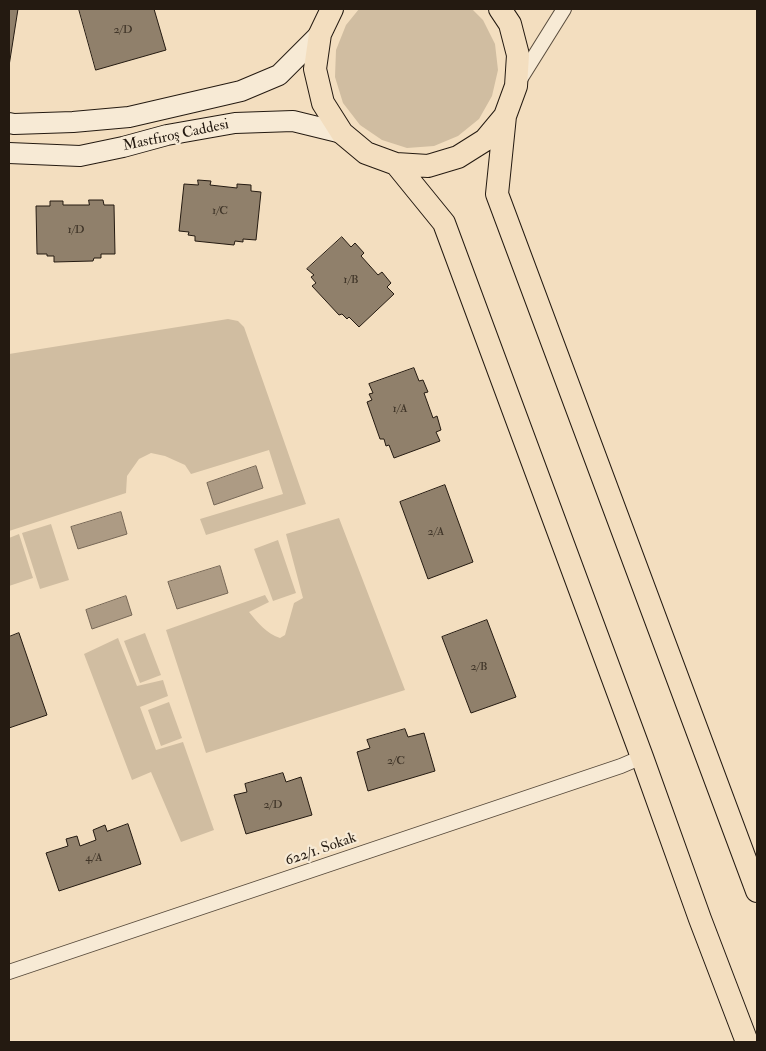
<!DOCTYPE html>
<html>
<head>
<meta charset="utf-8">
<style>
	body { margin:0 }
	#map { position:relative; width:766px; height:1051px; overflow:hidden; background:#f3debf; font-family:"IM FELL Double Pica",serif }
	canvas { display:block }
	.frame { position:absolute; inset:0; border:10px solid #241a11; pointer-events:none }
</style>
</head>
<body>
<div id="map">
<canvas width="766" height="1051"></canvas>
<div class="frame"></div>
</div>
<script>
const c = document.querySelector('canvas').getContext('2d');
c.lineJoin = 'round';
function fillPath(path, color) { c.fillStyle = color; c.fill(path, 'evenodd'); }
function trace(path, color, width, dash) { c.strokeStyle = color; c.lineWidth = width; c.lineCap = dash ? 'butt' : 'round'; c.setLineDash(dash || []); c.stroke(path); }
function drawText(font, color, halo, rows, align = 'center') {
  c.font = font + ' "IM FELL Double Pica",serif'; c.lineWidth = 4.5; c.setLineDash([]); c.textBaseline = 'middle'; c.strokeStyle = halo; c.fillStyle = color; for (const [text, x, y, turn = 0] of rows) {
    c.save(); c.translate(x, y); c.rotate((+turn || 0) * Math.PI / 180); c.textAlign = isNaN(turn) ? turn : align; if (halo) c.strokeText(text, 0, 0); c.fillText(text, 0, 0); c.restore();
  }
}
fillPath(new Path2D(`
	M359 9H472L483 20 495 44 498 70 492 96 479 119 458 136 434 146 407 148 382 140 360 125 343 103 335 77 336 50 346 25Z
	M228 319 238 321 244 327 306 504 206 535 200 519 283 494 269 450 191 474 185 465 165 456 151 453 139 459 127 476 126 493 9 531V354Z
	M339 518 405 690 206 753 166 630 265 595 269 602 249 612C258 623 266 633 280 638L285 635 294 603 303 598 286 534Z
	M51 524 69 580 40 589 22 533Z
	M19 534 33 578 9 586V538Z
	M278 540 296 593 273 601 254 549Z
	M145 633 161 675 140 683 124 641Z
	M118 638 137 686 163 680 168 696 140 707 156 750 183 742 214 830 181 842 151 772 132 780 84 654Z
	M169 702 182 738 161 746 148 710Z`), '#d0bda1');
const water = new Path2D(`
	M256 466 263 488 214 505 207 483Z
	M121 512 127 534 78 549 71 527Z
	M220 566 228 593 177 609 168 582Z
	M126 596 132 615 92 629 86 610Z`);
fillPath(water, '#ad9b84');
trace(water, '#766756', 1);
const building = new Path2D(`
	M9 9H18L9 66Z
	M79 9H154L166 50 96 70Z
	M198 180 211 181 210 185 237 188V184L251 185V191L261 192 256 240 243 239V242L235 241 234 245 195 241V236L188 235 189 232 179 231 184 184 198 185Z
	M89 200H103L104 205H114L115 254H101V258H94L93 261 54 262V256H47V254H37L36 206H50V201H63V205H89Z
	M342 237 351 247 355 243 364 253 361 256 378 275 382 272 391 283 387 287 394 294 359 327 349 317 347 319 342 314 339 315 312 286 316 283 311 277 314 275 307 269Z
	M414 368 419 381 423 380 428 392 424 393 433 418 437 416 441 430 436 432 440 441 394 458 389 445 386 446 384 439H380L367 402 372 400 369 394 373 393 369 384Z
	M445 485 473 562 428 579 400 502Z
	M487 620 516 697 471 713 442 637Z
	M19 633 47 715 9 728V637Z
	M405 729 408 737 424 733 435 771 368 791 357 752 370 748 367 740Z
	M283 773 286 782 301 777 312 815 246 834 234 795 247 792 245 784Z
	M128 824 141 864 59 891 46 853 68 846 66 839 77 836 80 846 96 840 93 830 105 825 107 831Z`);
fillPath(building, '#90806b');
trace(building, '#241a11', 1);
const street = new Path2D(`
	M519 81 564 9
	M9 972 621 766 642 757`);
const secondary = new Path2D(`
	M9 123 14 124 73 122 129 117 241 91 279 75 320 34
	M9 153 80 156 123 147 167 135 235 123 293 121 342 133`);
const primary = new Path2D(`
	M332 9 320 34 315 69 323 103 342 133 366 153 396 164 428 166 458 157 485 140 505 116 516 86 518 55 510 24 500 9
	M505 116 497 194 757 891
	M396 164 444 223 642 757 700 919 747 1042`);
trace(street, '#584b3c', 16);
trace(secondary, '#241a11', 22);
trace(primary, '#241a11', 24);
trace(street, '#f7ead5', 14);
trace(secondary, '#f7ead5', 20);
trace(primary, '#f3debf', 22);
drawText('12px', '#3f3428', null, [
	["2/D",123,30],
	["1/C",220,211],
	["1/D",76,230],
	["1/B",351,280],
	["1/A",400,409],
	["2/A",436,532],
	["2/B",479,667],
	["2/C",396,761],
	["2/D",273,805],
	["4/A",94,858]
]);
drawText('15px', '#241a11', '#f7ead5', [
	["Mastfıroş Caddesi",176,136,-12],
	["622/1. Sokak",321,850,-19]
]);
</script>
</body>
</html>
